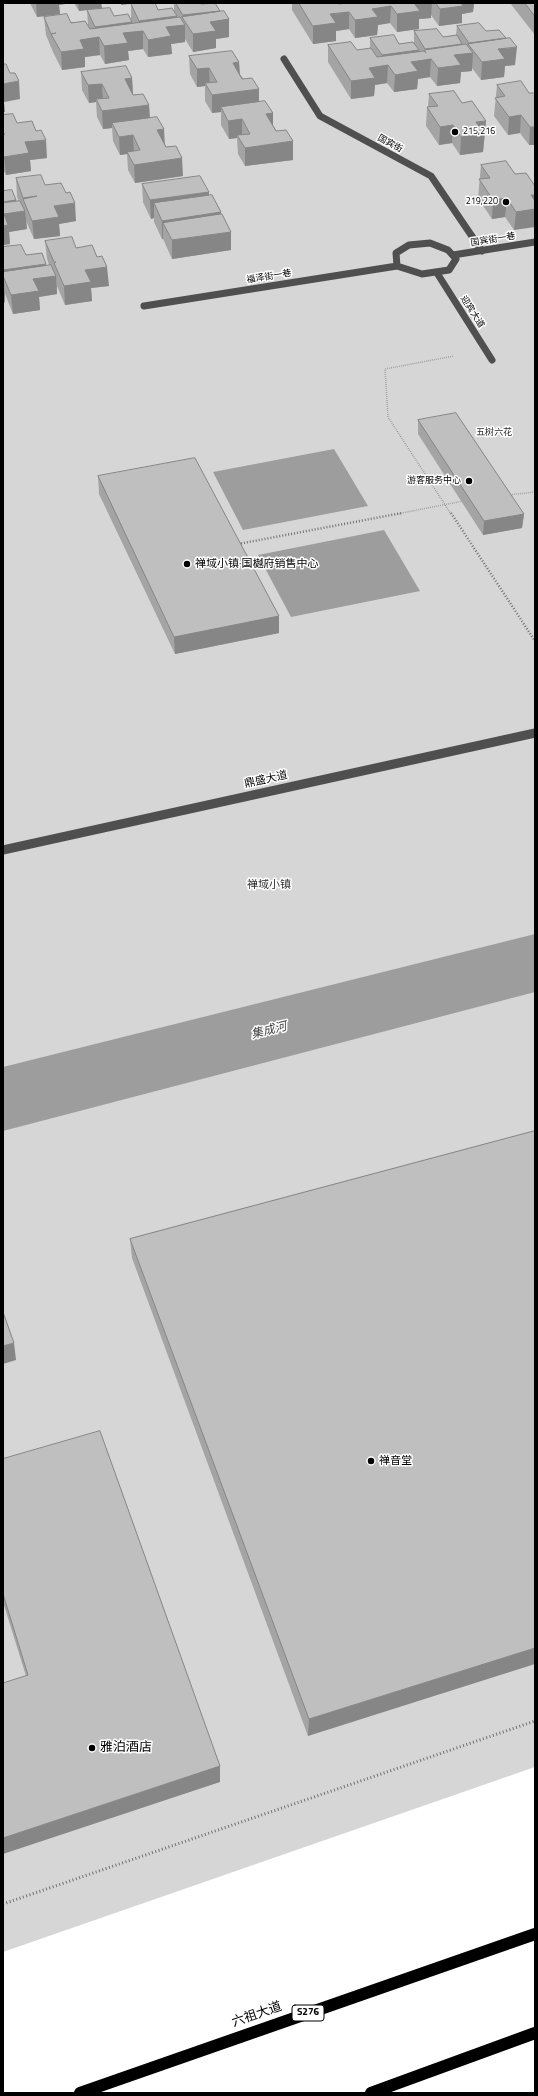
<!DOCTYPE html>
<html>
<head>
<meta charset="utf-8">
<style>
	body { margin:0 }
	#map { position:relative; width:538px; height:2096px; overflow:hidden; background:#fff; font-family:"Titillium Web",sans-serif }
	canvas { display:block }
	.frame { position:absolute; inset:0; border:4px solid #000; pointer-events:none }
</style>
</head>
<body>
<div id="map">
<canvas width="538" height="2096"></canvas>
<div class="frame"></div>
</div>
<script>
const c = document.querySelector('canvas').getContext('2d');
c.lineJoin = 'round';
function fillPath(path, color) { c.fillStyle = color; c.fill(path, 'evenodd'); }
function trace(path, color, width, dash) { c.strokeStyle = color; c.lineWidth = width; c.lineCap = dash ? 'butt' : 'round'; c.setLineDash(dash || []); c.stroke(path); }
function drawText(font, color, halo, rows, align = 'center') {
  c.font = font + ' "Titillium Web","Noto Sans SC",sans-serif'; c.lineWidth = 3; c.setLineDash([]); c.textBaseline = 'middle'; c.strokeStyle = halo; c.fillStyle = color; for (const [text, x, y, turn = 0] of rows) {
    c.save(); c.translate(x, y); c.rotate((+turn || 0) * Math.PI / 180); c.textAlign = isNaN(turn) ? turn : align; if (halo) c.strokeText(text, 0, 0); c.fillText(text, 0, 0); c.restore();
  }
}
fillPath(new Path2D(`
	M3 3H535V1767L3 1952Z`), '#d6d6d6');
fillPath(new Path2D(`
	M334 449 368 506 243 530 213 472Z
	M384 530 420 591 291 617 258 555Z`), '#9d9d9d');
fillPath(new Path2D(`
	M535 934V992L3 1131V1067Z`), '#9d9d9d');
trace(new Path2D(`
	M508 495 535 492
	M397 514 463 501
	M451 514 388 417 385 369 454 356`), '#717171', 1.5, [0.5, 1.5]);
trace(new Path2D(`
	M451 513 535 641
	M238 544 402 513`), '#717171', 2.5, [1, 2]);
trace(new Path2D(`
	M3 1904 535 1721`), '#717171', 3, [1, 2.5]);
trace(new Path2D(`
	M284 59 320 116 431 176 482 251
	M430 243 448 250 456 259 449 270 422 274 397 266 396 253 409 245Z
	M453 255 535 242
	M437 273 492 360
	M144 306 397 266`), '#4f4f4f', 7);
trace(new Path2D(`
	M3 850 535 733`), '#4f4f4f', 9);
trace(new Path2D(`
	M80 2093 535 1934
	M371 2093 535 2033`), '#000', 12);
fillPath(new Path2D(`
	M30 3H72L59 5 60 14 37 17Z
	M74 3H101L102 8 79 11Z
	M174 3H201V4L220 12 229 37 216 39V48L193 52 185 39V42L171 44 172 54 148 57 143 49 128 51 129 60 105 64 100 55 85 57V67L62 70 53 52 46 35 44 17 88 25 87 10 114 16 131 21V4L174 12Z
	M292 3H474L473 12 462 14V23L439 26 431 15V18L419 19V29L397 32 390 23 378 25 377 35 355 38 349 29 336 31V41L313 44 292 10Z
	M510 3H535V35Z
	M457 26 486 31 505 39 515 65 505 66 504 77 481 80 472 68V71L461 72 460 83 437 86 430 77 418 79 417 89 394 92 387 83 375 85 374 96 351 99 328 62V45L357 50 370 49V38L399 44 414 42V31L443 37 456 35Z
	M189 56 239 62 240 74 259 102 273 113V125L293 160 245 166 238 154 237 138 229 139 221 125V112L212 113 205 101V86L197 87 190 74Z
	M81 72 132 78 133 94V95L149 105 150 118 183 176 135 183 128 170 127 154 120 155 113 141 112 128 103 129 97 117 96 102 89 103 82 90Z
	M497 85 529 93H535L529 145 520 133 508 135 494 116Z
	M429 94 462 103 486 121 483 152 460 155 452 143 439 145 426 126 427 107H428Z
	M3 115 17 123 47 158 30 160 31 171 6 175 3 169Z
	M481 165 515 174 535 186 514 230 505 217 492 219 478 198Z
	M16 178 45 185 76 221 59 224 60 236 34 239 26 221 27 229 9 232 10 244 3 245V191L16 200V201H19L17 197Z
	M142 184 209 196 231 232V250L172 259 164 241 163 239H162L154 222V218L151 219 143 202Z
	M45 241 76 248 109 286 91 288 92 301 65 305 57 286V294L39 297 40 310 13 314 5 294V302L3 303V247L26 255 46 264V265H49L47 259Z
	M418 420 524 514 522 528 483 535 418 434Z
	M98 476 279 616V633L175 654 99 494Z
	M535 1131 308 1736 132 1258 130 1239Z
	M3 1459 220 1766V1782L26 1676 3 1602Z`), '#a4a4a4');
fillPath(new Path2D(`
	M36 3H72L59 5 60 14 37 17Z
	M78 3H101L102 8 79 11Z
	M121 3H138L121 5Z
	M343 3H432L431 18 419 19V29L397 32V14L391 6 390 23 378 25 377 35 355 38V20L349 12V29L336 31V41L313 44V26L330 14 343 13Z
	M436 3H474L473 12 462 14V23L439 26 440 9Z
	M220 11V20L229 19V37L216 39V48L193 52V34L183 18V15Z
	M177 16V26L185 25V42L171 44 172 54 148 57V40L143 31V49L128 51 129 60 105 64 104 46 99 37 100 55 85 57V67L62 70 61 52 80 40 95 37V27L132 22 133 32 140 31 139 21Z
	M506 38 505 49 517 47 515 65 505 66 504 77 481 80 482 62 469 45V43Z
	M462 44V54L473 53 472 71 461 72 460 83 437 86 438 68 431 59 430 77 418 79 417 89 394 92 395 75 388 65 387 83 375 85 374 96 351 99V81L369 68 381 66 382 55 419 50V61L425 52V49Z
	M239 62 240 80 233 63Z
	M209 68 210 86 205 83V86L197 87V69Z
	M132 78 133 96 125 79Z
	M19 81 20 99 4 102 5 112H3V84Z
	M102 84 103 102 96 99V102L89 103 88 85Z
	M259 89V107H221V112L212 113V95Z
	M149 105 150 123H112V128L103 129 102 111Z
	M273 113V131L266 114Z
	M521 115 520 133 508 135 509 117Z
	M242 119V137L237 135V138L229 139 228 121Z
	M486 121 483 152 460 155 461 137 476 122Z
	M453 125 452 143 439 145 440 127Z
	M530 127H535V145H529Z
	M164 129 165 147 157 130Z
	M133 135 134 153 127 152V154L120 155 119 137Z
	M46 140 47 158 30 160 31 171 6 175 4 157 25 142Z
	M293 141V160L245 166V148Z
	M182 158 183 176 135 183 134 165Z
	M209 192V211L154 203V218L151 219 150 200Z
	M531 195H535V227L514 230 516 212Z
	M507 198 505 217 492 219 493 200Z
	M16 200 17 212 25 211 27 229 9 232 10 244 3 245V202Z
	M75 203 76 221 59 224 60 236 34 239 32 221 54 206Z
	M221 212V231L163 223V239H162V221Z
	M231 232V250L172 259V240Z
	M46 264 47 277 56 276 57 294 39 297 40 310 13 314 11 295 3 276V270Z
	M107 267 109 286 91 288 92 301 65 305 64 286 85 270Z
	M3 283H4L5 302 3 303Z
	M524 514 522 528 483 535 484 521Z
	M279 616V633L175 654 174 637Z
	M14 1343 16 1360 3 1364V1346Z
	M535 1648V1664L308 1736 309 1719Z
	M220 1766V1782L3 1854V1838Z`), '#868686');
const building = new Path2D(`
	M142 3H155L158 10 172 8 177 16 139 21 131 4Z
	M176 3H201V4L215 3 220 11 183 15Z
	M299 3H337L338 4 348 3H414L420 11 397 14 391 6 372 9 378 17 355 20 349 12 330 14 336 23 313 26Z
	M436 3H461L463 6 440 9Z
	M525 3H535V16Z
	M110 8 114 16 128 14 132 22 95 27 87 10Z
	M224 11 229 19 210 22 216 31 193 34 182 17Z
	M67 14 71 23 85 21 90 29 180 17 185 25 166 27 171 36 148 40 143 31 123 33 128 43 104 46 99 37 80 40 84 49 61 52 51 34 56 33 51 34 44 17Z
	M479 23 486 31 499 30 506 38 469 43 457 26Z
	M437 29 443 37 457 35 462 44 425 49 414 31Z
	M394 35 399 44 413 42 419 50 382 55 370 38Z
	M510 38 517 47 498 49 505 59 482 62 468 44Z
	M351 42 357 50 371 48 377 57 424 51 426 53 424 50 466 44 473 53 454 55 461 65 438 68 431 59 411 62 418 71 395 75 388 65 369 68 375 78 351 81 328 45Z
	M232 51 239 62 233 63 242 79 252 78 259 89 212 95 205 83 217 82 209 68 197 69 189 56Z
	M3 64H6L10 73H15L19 81 3 84Z
	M126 66 132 78 125 79 133 95 143 94 149 105 102 111 96 99 109 98 102 84 88 85 81 72Z
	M521 81 529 93H535V127H530L521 115 509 117 495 98 505 96 497 85Z
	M454 91 462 103 472 101 486 121 476 122 484 134 461 137 453 125 440 127 427 107 438 106 429 94Z
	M265 101 273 113 266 114 276 131 286 130 293 141 245 148 237 135 250 134 242 119 228 121 221 107Z
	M13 114 17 123 32 121 36 131 41 130 46 140 25 142 29 153 4 157 3 154V135L5 134 3 135V115Z
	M157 117 164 129 157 130 166 147 176 146 182 158 134 165 127 152 140 150 133 135 119 137 112 123Z
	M506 161 515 174 526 173 535 186V195H531L535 201V209L516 212 507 198 493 200 479 179 490 178 481 165Z
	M41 175 45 185 61 183 66 193 70 192 75 203 54 206 59 217 32 221 23 199 37 196 23 198 16 178Z
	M200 176 209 192 150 200 142 184Z
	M12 190 16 200 3 202V191Z
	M212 195 221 212 162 221 154 203Z
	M20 201 25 211 4 214 8 225 3 226V203Z
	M222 214 231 232 172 240 163 223Z
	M72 237 76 248 92 245 97 257 102 256 107 267 85 270 91 282 64 286 54 263 56 262H54L45 241Z
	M21 245 26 255 42 253 46 264 3 270V247Z
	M51 265 56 276 33 279 39 291 11 295 3 276V272Z
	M456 413 524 514 484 521 418 420Z
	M195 458 279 616 174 637 98 476Z
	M535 1131V1648L309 1719 130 1239Z
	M3 1312 14 1343 3 1346Z
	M100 1431 220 1766 3 1838V1683L28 1675 3 1594V1459Z`);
fillPath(building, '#bfbfbf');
trace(building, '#868686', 1);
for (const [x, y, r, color] of [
	[455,132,4,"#000"],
	[506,202,4,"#000"],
	[469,481,4,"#000"],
	[187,564,4,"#000"],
	[371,1461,4,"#000"],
	[92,1748,4,"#000"]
]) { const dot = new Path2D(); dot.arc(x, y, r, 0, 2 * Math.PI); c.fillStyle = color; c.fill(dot); trace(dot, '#fff', 1.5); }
drawText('9px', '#000', '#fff', [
	["215,216",463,132,"left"],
	["219,220",498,202],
	["游客服务中心",461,481]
], 'right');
drawText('9px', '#000', '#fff', [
	["国宾街",390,144,29],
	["国宾街一巷",493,240,-9],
	["福泽街一巷",269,277,-9],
	["迎宾大道",472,312,58]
]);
drawText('9px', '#2d2d2d', '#fff', [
	["五树六花",494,433]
]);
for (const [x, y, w] of [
	[308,2013,32]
]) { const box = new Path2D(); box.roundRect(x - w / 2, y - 8, w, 16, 3); c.fillStyle = '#fff'; c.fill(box); trace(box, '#000', 1); }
drawText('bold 10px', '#000', null, [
	["S276",308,2013]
]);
drawText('11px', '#000', '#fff', [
	["禅域小镇·国樾府销售中心",195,564],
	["禅音堂",379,1461]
], 'left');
drawText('11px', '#000', '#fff', [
	["鼎盛大道",266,780,-12]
]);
drawText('11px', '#2d2d2d', '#fff', [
	["禅域小镇",269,885]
]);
drawText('italic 12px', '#3e3e3e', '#fff', [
	["集成河",269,1031,-14]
]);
drawText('13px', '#000', '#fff', [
	["雅泊酒店",100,1748]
], 'left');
drawText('13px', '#000', '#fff', [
	["六祖大道",257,2015,-19]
]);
</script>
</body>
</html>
